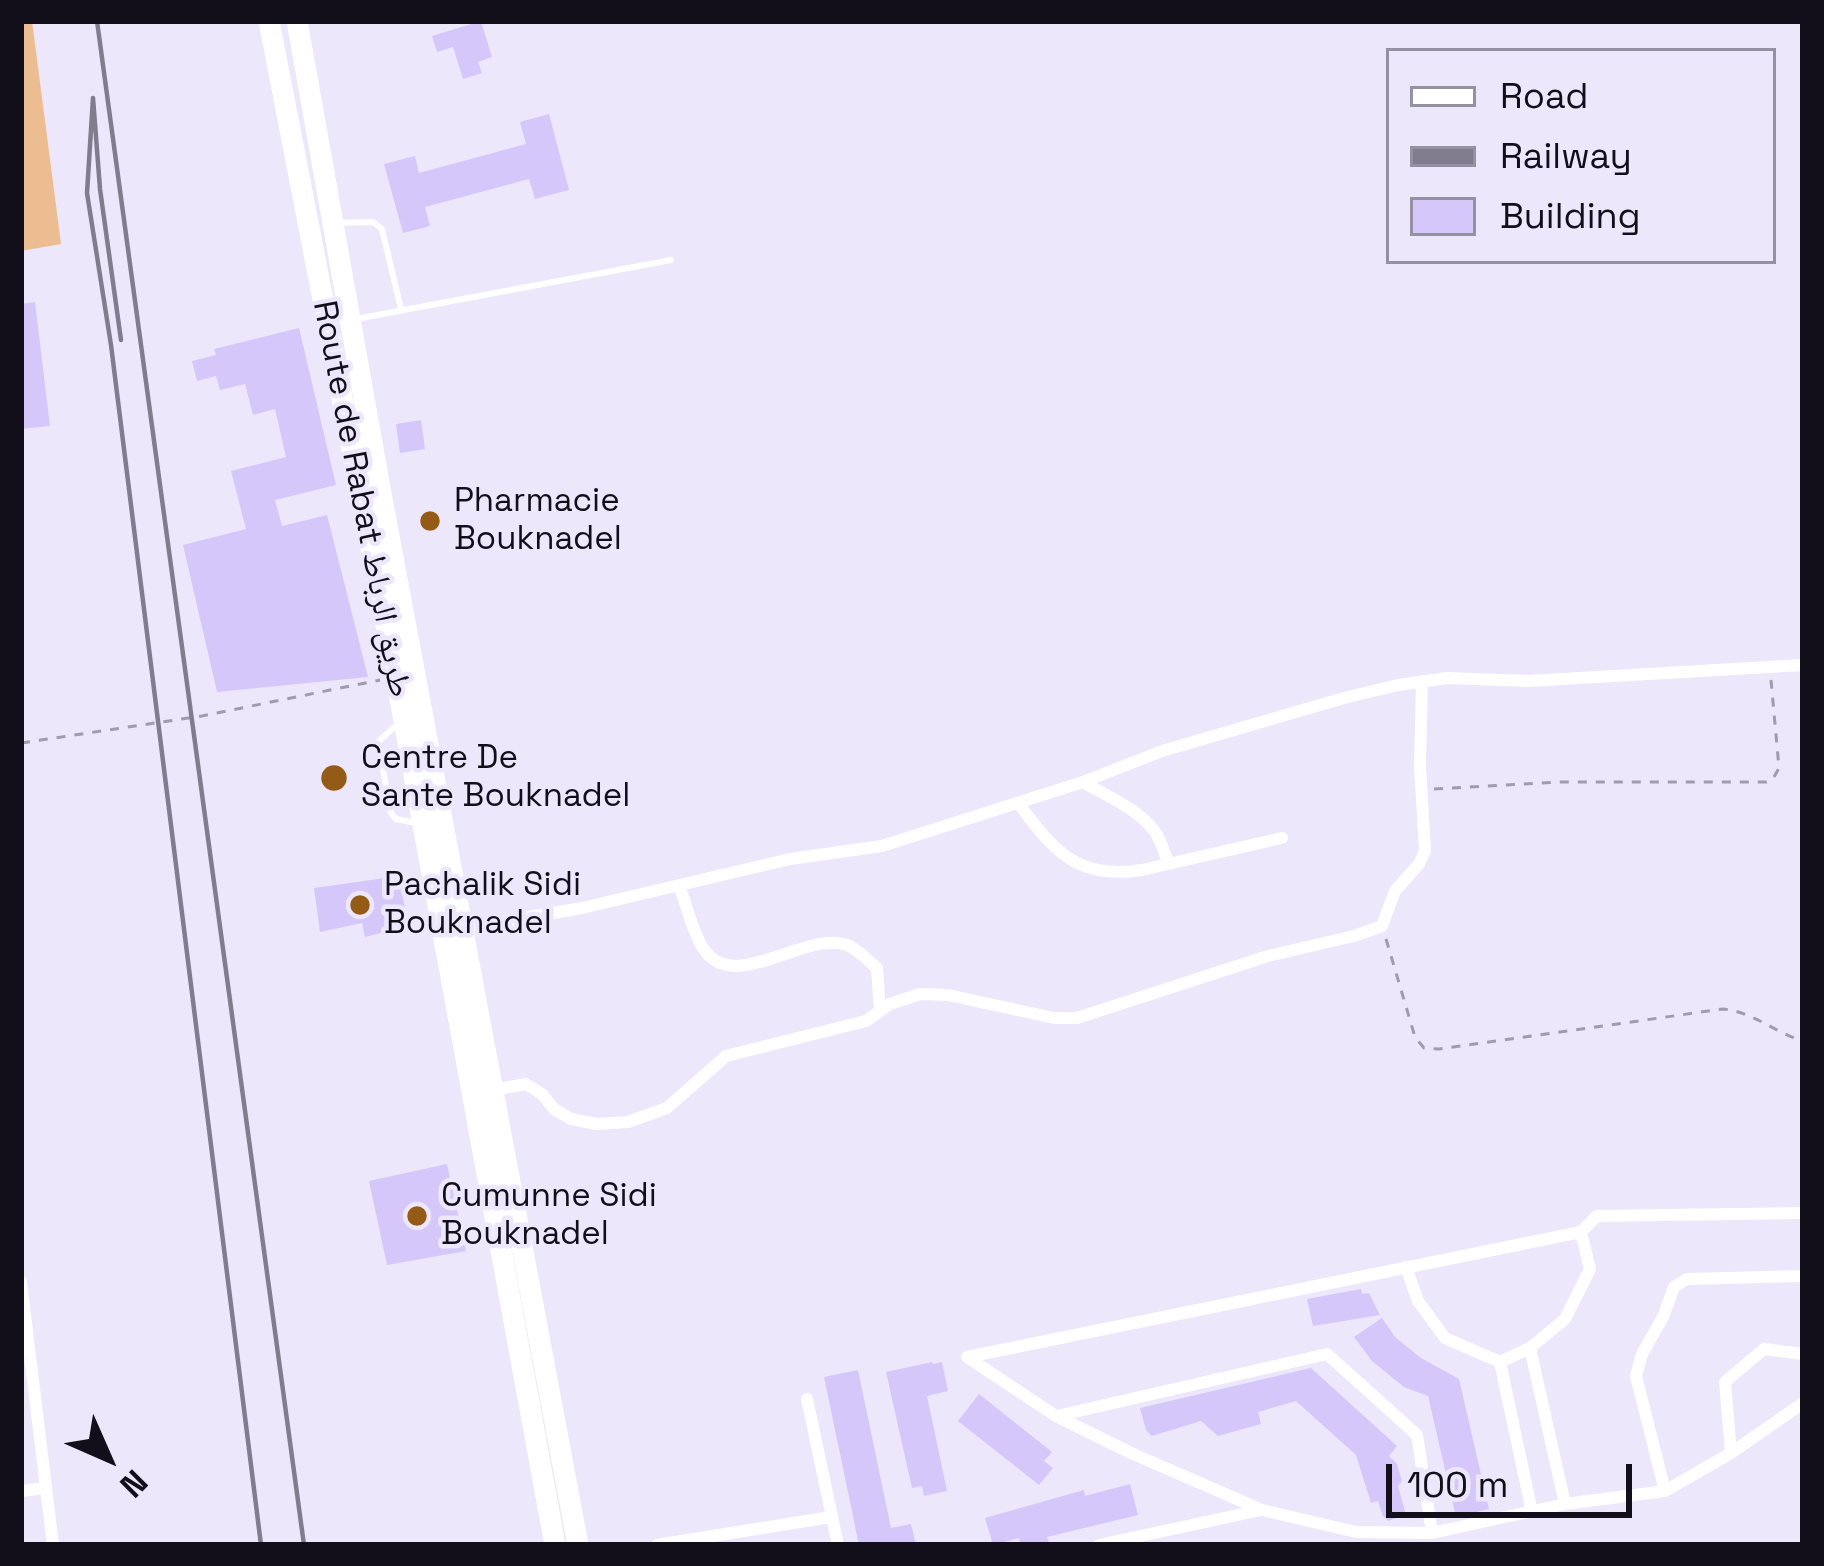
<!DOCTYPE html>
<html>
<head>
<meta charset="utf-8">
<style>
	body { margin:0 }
	#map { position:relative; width:1824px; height:1566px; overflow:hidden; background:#ece7fb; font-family:"Space Grotesk",sans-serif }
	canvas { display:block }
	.frame { position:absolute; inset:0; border:24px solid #120f1a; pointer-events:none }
	.legend { position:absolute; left:1386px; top:48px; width:390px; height:216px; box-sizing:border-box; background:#ece7fb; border:3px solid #9591a1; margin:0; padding:15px 21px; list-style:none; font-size:36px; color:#120f1a }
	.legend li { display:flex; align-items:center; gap:24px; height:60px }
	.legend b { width:60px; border:3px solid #9591a1 }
	.north { position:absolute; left:48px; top:1398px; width:120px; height:120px; -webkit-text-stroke:9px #ece7fb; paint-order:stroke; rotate:135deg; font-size:33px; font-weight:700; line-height:48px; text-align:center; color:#120f1a }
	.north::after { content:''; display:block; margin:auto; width:42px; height:54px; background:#120f1a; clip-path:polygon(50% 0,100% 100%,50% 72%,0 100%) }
	.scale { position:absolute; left:1386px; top:1464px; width:246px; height:54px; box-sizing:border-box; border:6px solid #120f1a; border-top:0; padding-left:15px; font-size:36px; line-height:42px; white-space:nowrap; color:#120f1a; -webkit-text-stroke:9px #ece7fb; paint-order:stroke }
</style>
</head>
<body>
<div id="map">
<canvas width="1824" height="1566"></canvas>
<div class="frame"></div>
<ul class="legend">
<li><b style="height:15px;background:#fff"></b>Road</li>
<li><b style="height:15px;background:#817d8d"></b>Railway</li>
<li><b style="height:33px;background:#d6c7fb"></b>Building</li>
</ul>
<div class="north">N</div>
<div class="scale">100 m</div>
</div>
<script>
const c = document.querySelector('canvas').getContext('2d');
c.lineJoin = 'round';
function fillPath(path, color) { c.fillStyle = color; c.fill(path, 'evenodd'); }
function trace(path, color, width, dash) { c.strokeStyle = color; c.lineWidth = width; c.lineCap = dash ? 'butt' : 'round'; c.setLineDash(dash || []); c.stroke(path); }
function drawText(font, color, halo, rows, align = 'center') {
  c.font = font + ' "Space Grotesk","Noto Naskh Arabic",sans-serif'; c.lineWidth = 9; c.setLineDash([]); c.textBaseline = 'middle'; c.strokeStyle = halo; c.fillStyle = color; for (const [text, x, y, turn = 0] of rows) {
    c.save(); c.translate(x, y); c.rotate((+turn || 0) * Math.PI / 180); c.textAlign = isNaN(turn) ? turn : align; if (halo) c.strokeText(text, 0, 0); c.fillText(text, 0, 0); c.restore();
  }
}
fillPath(new Path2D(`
	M21 21H32L61 244 21 251Z`), '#ecbd90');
fillPath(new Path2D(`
	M481 21 492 57 478 62 482 73 463 79 453 47 437 52 432 36Z
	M549 114 569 190 535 199 529 179 425 207 430 226 403 233 384 164 415 156 419 173 526 144 520 122Z
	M35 302 50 426 21 429V304Z
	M299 328 336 485 275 500 282 526 327 515 368 677 217 692 183 545 246 529 231 471 286 457 275 409 253 415 245 384 220 390 216 376 197 381 192 361 216 355 214 349Z
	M421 420 425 449 400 453 396 424Z
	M399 876 408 926 365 937 362 923 320 932 314 888Z
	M447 1164 466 1251 387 1265 369 1181Z
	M1361 1289 1362 1294 1369 1293 1380 1315 1313 1326 1307 1299Z
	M1382 1318 1395 1337 1421 1358 1459 1379 1489 1509 1456 1517 1428 1396 1404 1387 1372 1361 1354 1337Z
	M932 1362 933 1364 942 1362 948 1391 927 1396 947 1491 924 1496 922 1486 912 1488 886 1372Z
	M1311 1368 1397 1446 1389 1456 1397 1464 1402 1481 1398 1486 1406 1515 1388 1521 1383 1516 1378 1501 1371 1503 1356 1455 1296 1401 1258 1412 1261 1424 1218 1436 1201 1421 1152 1436 1146 1430 1140 1408Z
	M858 1370 891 1528 911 1524 916 1545H859L824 1377Z
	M979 1394 1052 1452 1044 1461 1053 1468 1039 1485 958 1421Z
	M1130 1484 1138 1515 1047 1537 1050 1545H1020L1019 1538 993 1545 985 1518 1084 1490 1085 1496Z`), '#d6c7fb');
trace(new Path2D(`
	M21 743 202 716 380 680
	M1434 789 1558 782H1766L1773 779 1779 768 1771 680
	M1386 939 1415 1037 1424 1048 1439 1049 1723 1009C1753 1012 1774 1032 1803 1041`), '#a09cad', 3, [9, 9]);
trace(new Path2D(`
	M336 223 373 222 382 229 401 309
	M356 319 671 260
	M401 724 393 728 378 742 391 813 396 819 416 823`), '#fff', 6);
trace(new Path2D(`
	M1083 782C1108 797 1142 810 1157 835 1162 844 1165 855 1169 864
	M1018 803C1054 851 1077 880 1142 870L1282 838
	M679 886C687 905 692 931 703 948 733 996 805 930 847 945 858 949 867 960 877 968L880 1011
	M464 928 582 908 790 859 882 846 1083 782 1162 751 1344 698 1398 685 1447 678 1528 681 1803 665
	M493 1090 526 1084 542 1094 554 1109 571 1119 597 1124 628 1122 667 1108 726 1056 866 1021 890 1004 920 994 948 995 1054 1018H1077L1268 956 1354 936 1382 926 1395 891 1419 864 1425 851 1420 765 1422 681
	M1581 1232 1597 1216 1803 1213
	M1406 1267 1418 1301 1445 1338 1500 1362 1530 1348
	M21 1282 53 1545
	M967 1357 1581 1232 1590 1269 1565 1319 1530 1348 1565 1504
	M967 1357 1056 1416 1131 1453 1262 1510 1356 1532 1432 1533 1565 1504 1665 1491 1731 1453 1803 1403
	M1500 1362 1532 1512
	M807 1399 838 1545
	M1057 1416 1327 1354 1417 1435 1432 1533
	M1731 1453 1725 1382 1764 1349 1803 1354
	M21 1491 46 1488
	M1665 1491 1636 1376 1642 1354 1663 1317 1674 1287 1687 1279 1803 1276
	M657 1545 831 1517
	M1099 1545 1261 1510`), '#fff', 12);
trace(new Path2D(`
	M269 21 396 677 555 1545
	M297 21 382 499 578 1545`), '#fff', 21);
trace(new Path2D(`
	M97 21 304 1545
	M121 340 100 189 93 98 87 193 111 345 261 1545`), '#817d8d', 4.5);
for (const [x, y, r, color] of [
	[430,521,12,"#945b16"],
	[334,778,15,"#945b16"],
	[360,905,12,"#945b16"],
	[417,1216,12,"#945b16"]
]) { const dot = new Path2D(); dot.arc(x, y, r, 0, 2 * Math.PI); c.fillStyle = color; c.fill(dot); trace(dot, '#ece7fb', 4.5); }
drawText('33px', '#120f1a', '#ece7fb', [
	["Route de Rabat طريق الرباط",361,499,79]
]);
drawText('33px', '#120f1a', '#ece7fb', [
	["Pharmacie",454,502],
	["Bouknadel",454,540],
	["Centre De",361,759],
	["Sante Bouknadel",361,797],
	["Pachalik Sidi",384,886],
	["Bouknadel",384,924],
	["Cumunne Sidi",441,1197],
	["Bouknadel",441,1235]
], 'left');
</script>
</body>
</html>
